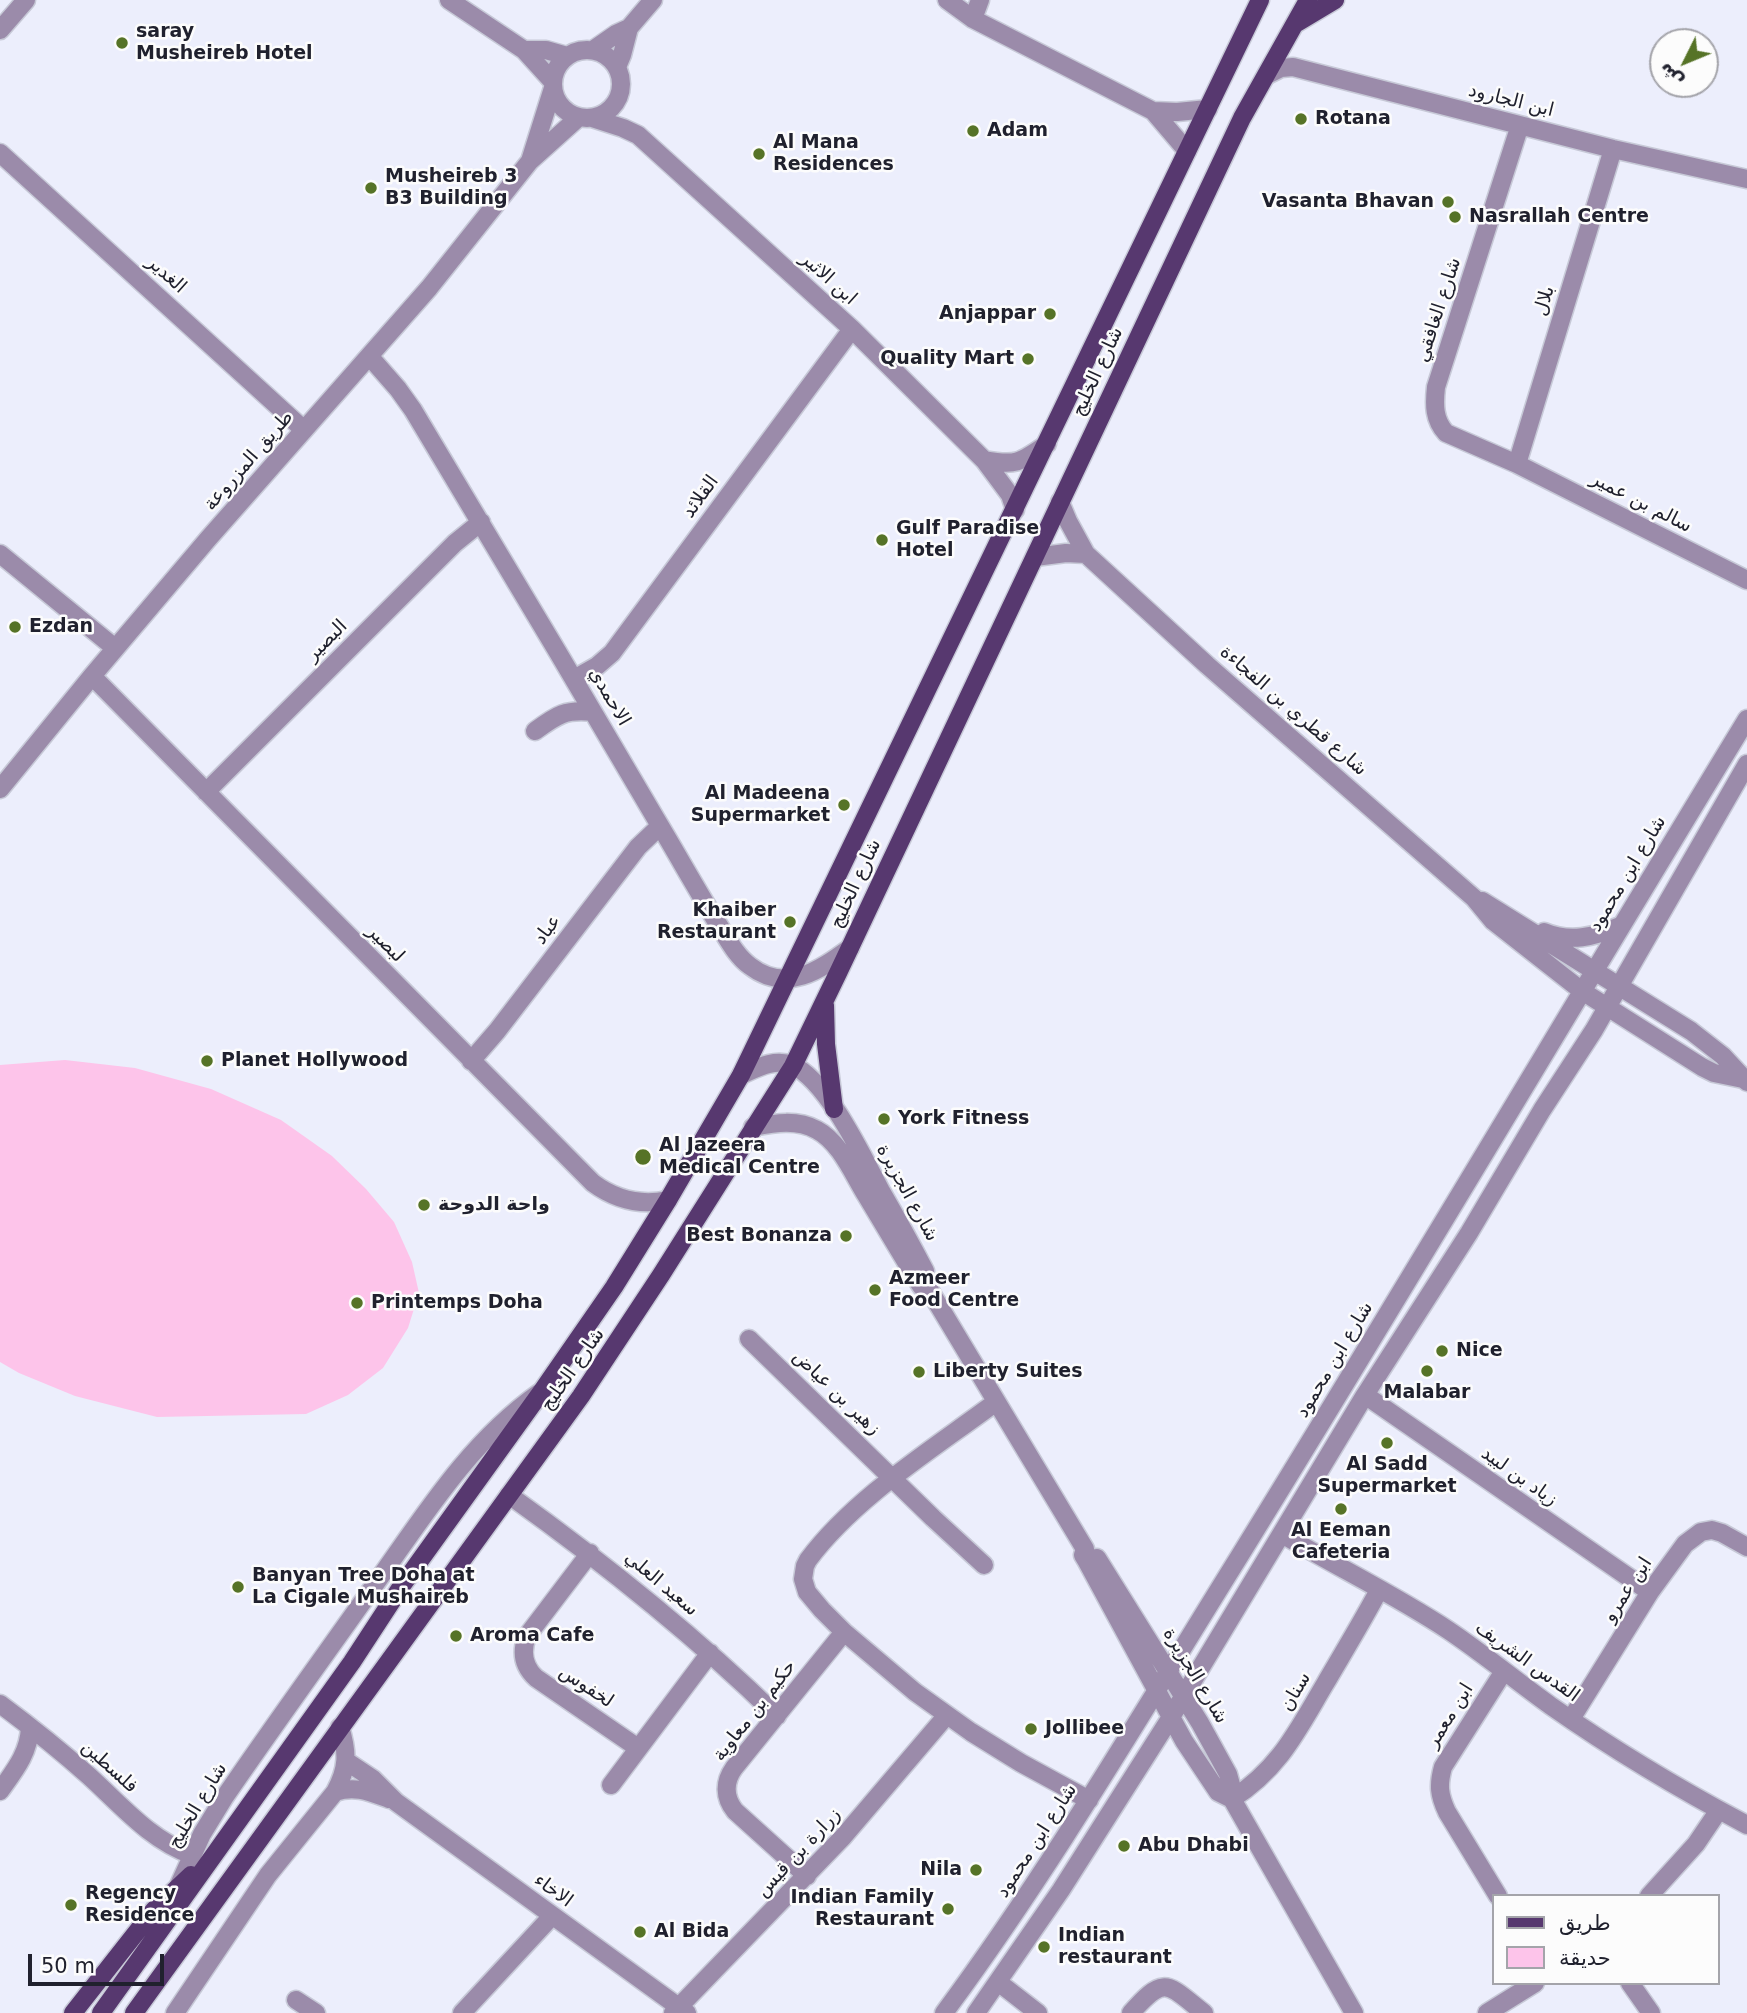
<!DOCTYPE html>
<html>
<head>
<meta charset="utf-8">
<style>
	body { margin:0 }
	#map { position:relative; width:1747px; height:2013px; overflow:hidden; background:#eceefc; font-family:"DejaVu Sans","Noto Naskh Arabic",sans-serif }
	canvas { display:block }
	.legend { position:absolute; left:1492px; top:1894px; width:228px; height:91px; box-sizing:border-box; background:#fcfcfc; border:2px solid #a4a4aa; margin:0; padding:9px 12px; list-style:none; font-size:21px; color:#20212e }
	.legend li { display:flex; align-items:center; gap:14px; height:35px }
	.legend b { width:35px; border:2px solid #a4a4aa }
	.north { position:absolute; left:1649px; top:28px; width:70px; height:70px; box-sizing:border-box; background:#fcfcfc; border:2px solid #a4a4aa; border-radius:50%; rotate:227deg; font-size:19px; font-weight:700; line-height:28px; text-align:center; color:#20212e }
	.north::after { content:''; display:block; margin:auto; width:24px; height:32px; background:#567327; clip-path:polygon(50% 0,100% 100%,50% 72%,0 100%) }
	.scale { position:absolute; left:28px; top:1954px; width:136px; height:32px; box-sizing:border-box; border:4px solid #20212e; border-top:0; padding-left:9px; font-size:21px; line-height:24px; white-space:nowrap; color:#20212e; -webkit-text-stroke:5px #fcfcfc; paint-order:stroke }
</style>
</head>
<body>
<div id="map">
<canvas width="1747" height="2013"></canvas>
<ul class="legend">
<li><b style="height:9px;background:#57386f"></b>طريق</li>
<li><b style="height:19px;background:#fdc4ea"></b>حديقة</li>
</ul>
<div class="north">ش</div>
<div class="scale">50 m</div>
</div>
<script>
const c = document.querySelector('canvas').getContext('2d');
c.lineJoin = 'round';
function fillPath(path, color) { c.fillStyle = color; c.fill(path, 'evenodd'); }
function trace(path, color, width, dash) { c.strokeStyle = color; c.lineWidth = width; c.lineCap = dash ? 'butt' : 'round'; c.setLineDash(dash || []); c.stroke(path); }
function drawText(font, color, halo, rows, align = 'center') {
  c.font = font + ' "DejaVu Sans","Noto Naskh Arabic",sans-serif'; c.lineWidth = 5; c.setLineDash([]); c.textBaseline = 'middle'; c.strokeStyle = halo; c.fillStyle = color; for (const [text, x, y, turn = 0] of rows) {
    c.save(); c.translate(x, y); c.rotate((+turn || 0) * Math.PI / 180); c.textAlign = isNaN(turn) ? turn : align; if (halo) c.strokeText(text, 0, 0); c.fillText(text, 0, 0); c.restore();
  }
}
fillPath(new Path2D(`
	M65 1060 135 1068 211 1089 281 1120 332 1156 366 1189 394 1222 412 1262 419 1293 408 1328 383 1368 348 1395 306 1414 157 1417 75 1396 19 1373 0 1362V1065Z`), '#fdc4ea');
const minor = new Path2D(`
	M449 0 524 50 553 82
	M947 0 973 19 1153 111 1187 151
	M973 19 980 0
	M0 30 26 0
	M553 84a34 34 0 1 1 68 0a34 34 0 1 1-68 0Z
	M524 50H546L567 56
	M593 50 616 34 629 28 653 0
	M617 67 622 55 629 28
	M1267 75 1281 68 1293 67 1613 149 1747 179
	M1153 111 1177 112 1208 109
	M592 118 623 128 638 135 852 329 984 460 1010 495 1015 510
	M1520 125 1436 387C1434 405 1434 420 1446 433L1517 464 1747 580
	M0 153 304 430
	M530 161 553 88
	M370 357 398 389 413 410C495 546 576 682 656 819 677 854 697 890 718 924 727 938 736 956 750 966 786 994 820 970 850 948
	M984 460C1016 466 1020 463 1047 444
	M1517 464 1613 149
	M1060 502 1068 521 1086 554 1207 665 1474 898 1493 921 1582 991 1702 1067 1714 1073 1743 1079
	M0 554 115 648
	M1035 557 1066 553 1086 554
	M92 676 593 1183C616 1200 640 1206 668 1200
	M574 679 597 666 612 653 852 329
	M535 731C557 715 565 709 593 712
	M0 789 92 676 208 539 429 288 530 161 579 117
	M206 792 455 543 481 522
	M1482 901 1691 1031 1723 1056 1747 1082
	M1544 932C1570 943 1594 937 1620 926
	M471 1061 497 1031 638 847 660 826
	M741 1075C757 1068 774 1058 792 1065 827 1080 863 1157 881 1191 896 1217 911 1244 925 1271
	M753 1127C775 1123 797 1119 817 1130 840 1142 853 1174 866 1195 882 1222 898 1248 914 1275L921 1286 930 1291 1085 1549 1083 1555 1086 1560 1184 1741 1218 1792 1232 1799
	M749 1339 933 1518 984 1565
	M1365 1395 1650 1592
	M996 1402C933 1449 855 1497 808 1560L805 1566 803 1579 807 1592 822 1610 844 1632 915 1692 971 1732 1021 1763 1089 1800
	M509 1495C604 1563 693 1634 777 1716
	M1282 1534C1337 1567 1395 1595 1448 1630 1484 1654 1516 1681 1551 1706 1614 1750 1679 1789 1747 1825
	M590 1553 527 1636C521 1652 523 1666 536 1678L638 1748
	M1097 1558 1200 1723 1228 1774 1233 1792 1232 1799 1354 2013
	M0 1704C31 1727 61 1751 89 1776 122 1806 150 1840 192 1855
	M1571 1719 1650 1592 1685 1544 1701 1532 1712 1530 1722 1533 1747 1547
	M346 1761 373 1779 396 1802 687 2013
	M611 1785 710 1653
	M0 1791C15 1770 29 1753 30 1727
	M335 1792C355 1785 370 1792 389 1799
	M1232 1799C1280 1768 1297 1731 1325 1684 1343 1653 1362 1622 1379 1590
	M807 1876 735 1811C724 1797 724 1782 734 1768L844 1632
	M179 1885 202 1834 224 1798C272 1728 322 1659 371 1590 422 1519 467 1444 539 1393
	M1498 1896 1447 1812C1439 1795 1438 1785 1443 1767L1504 1671
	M1649 1896 1696 1844 1719 1810
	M998 1982 1038 2013
	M1630 1983 1651 2013
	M296 2000 316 2013
	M175 2013 268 1875 335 1792C348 1768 348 1753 340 1727
	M462 2013 552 1916
	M673 2013 843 1837 947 1715
	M944 2013C1052 1867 1143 1711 1239 1557 1411 1279 1577 998 1747 719
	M976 2013 1061 1890 1171 1717 1365 1395 1469 1233 1542 1110 1594 1030 1747 764
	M1131 2013C1165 1974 1167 1984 1204 2013
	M1487 2013 1535 1983`);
const major = new Path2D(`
	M1295 24 1335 0
	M825 1005 826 1044 834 1109
	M73 2013 154 1910 191 1875
	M101 2013 352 1662 403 1584 542 1391 614 1287 668 1200 741 1075 1260 0
	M134 2013 581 1396 661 1275 793 1066 838 973 1242 118 1308 0`);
trace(minor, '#c7c9d7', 21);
trace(major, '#c7c9d7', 21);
trace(minor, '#9b8baa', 18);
trace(major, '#57386f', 18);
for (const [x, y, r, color] of [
	[122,43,7,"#567327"],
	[1301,119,7,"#567327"],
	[973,131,7,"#567327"],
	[759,154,7,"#567327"],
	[371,188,7,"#567327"],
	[1448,202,7,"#567327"],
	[1455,217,7,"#567327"],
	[1050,314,7,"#567327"],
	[1028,359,7,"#567327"],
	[882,540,7,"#567327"],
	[15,627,7,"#567327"],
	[844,805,7,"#567327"],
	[790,922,7,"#567327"],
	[207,1061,7,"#567327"],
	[884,1119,7,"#567327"],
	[643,1157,9,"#567327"],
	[424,1205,7,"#567327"],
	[846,1236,7,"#567327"],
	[875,1290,7,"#567327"],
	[357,1303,7,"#567327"],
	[1442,1351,7,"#567327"],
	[1427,1371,7,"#567327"],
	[919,1372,7,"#567327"],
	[1387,1443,7,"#567327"],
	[1341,1509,7,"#567327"],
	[238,1587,7,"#567327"],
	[456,1636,7,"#567327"],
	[1031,1729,7,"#567327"],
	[1124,1846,7,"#567327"],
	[976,1870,7,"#567327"],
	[71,1905,7,"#567327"],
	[948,1909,7,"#567327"],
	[640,1932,7,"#567327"],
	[1044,1947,7,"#567327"]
]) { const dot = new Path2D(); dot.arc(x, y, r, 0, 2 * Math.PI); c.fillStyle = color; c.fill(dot); trace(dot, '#fcfcfc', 2.5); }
drawText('bold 19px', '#20212e', '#fcfcfc', [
	["saray",136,32],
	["Musheireb Hotel",136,54],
	["Rotana",1315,119],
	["Adam",987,131],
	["Al Mana",773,143],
	["Residences",773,165],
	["Musheireb 3",385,177],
	["B3 Building",385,199],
	["Vasanta Bhavan",1434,202,"right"],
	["Nasrallah Centre",1469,217],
	["Anjappar",1036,314,"right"],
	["Quality Mart",1014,359,"right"],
	["Gulf Paradise",896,529],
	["Hotel",896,551],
	["Ezdan",29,627],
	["Al Madeena",830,794,"right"],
	["Supermarket",830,816,"right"],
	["Khaiber",776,911,"right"],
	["Restaurant",776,933,"right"],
	["Planet Hollywood",221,1061],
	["York Fitness",898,1119],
	["Al Jazeera",659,1146],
	["Medical Centre",659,1168],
	["واحة الدوحة",438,1205],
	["Best Bonanza",832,1236,"right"],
	["Azmeer",889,1279],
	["Food Centre",889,1301],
	["Printemps Doha",371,1303],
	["Nice",1456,1351],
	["Liberty Suites",933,1372],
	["Malabar",1427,1393,"center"],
	["Al Sadd",1387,1465,"center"],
	["Supermarket",1387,1487,"center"],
	["Al Eeman",1341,1531,"center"],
	["Cafeteria",1341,1553,"center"],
	["Banyan Tree Doha at",252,1576],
	["La Cigale Mushaireb",252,1598],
	["Aroma Cafe",470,1636],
	["Jollibee",1045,1729],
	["Abu Dhabi",1138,1846],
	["Nila",962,1870,"right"],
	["Regency",85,1894],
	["Residence",85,1916],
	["Indian Family",934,1898,"right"],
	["Restaurant",934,1920,"right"],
	["Al Bida",654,1932],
	["Indian",1058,1936],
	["restaurant",1058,1958]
], 'left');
drawText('19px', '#20212e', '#fcfcfc', [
	["ابن الجارود",1511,101,14],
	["الغدير",166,275,42],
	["ابن الاثير",828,279,42],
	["بلال",1545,301,-73],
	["شارع الغافقي",1439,310,-72],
	["شارع الخليج",1098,372,-65],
	["طريق المزروعة",249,461,-49],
	["القلائد",701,497,-54],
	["سالم بن عمير",1641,503,27],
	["البصير",327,641,-45],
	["الاحمدي",609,697,60],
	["شارع قطري بن الفجاءة",1293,711,41],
	["شارع ابن محمود",1628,874,-59],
	["شارع الخليج",856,884,-65],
	["عباد",548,930,-53],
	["لبصير",385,944,45],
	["شارع الجزيرة",907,1193,61],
	["شارع ابن محمود",1335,1360,-59],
	["شارع الخليج",573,1370,-55],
	["زهير بن عياض",836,1393,44],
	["زياد بن لبيد",1519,1477,35],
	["سعيد العلي",661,1584,40],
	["ابن عمرو",1628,1590,-57],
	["القدس الشريف",1527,1662,36],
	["شارع الجزيرة",1195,1676,59],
	["لخفوس",586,1687,34],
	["سنان",1296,1692,-60],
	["حكيم بن معاوية",755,1711,-52],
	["ابن معمر",1450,1716,-58],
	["فلسطين",109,1767,42],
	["شارع الخليج",198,1806,-59],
	["شارع ابن محمود",1037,1841,-57],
	["زرارة بن قيس",799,1853,-47],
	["الاخاء",553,1891,36]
]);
</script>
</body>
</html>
